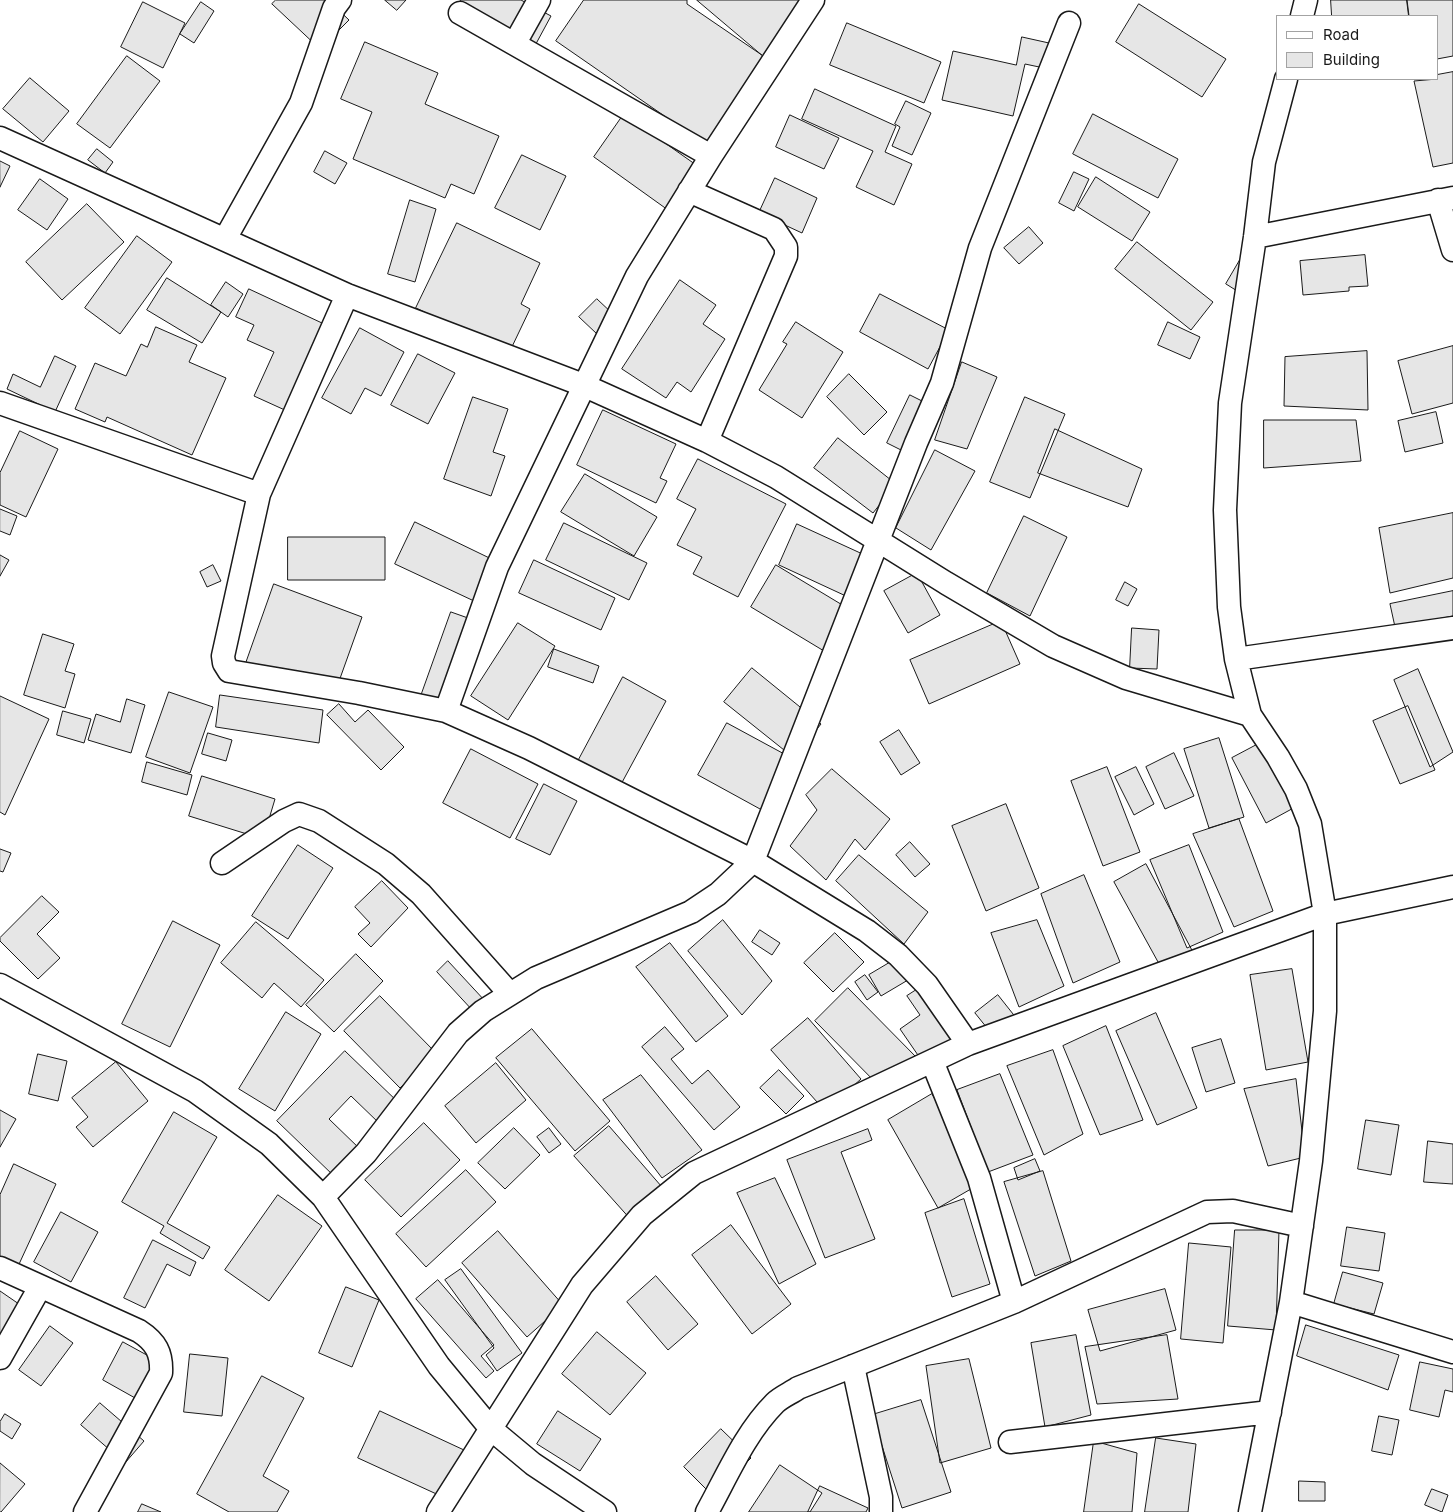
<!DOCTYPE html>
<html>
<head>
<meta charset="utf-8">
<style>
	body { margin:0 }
	#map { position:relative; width:1453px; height:1512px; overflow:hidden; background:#fff; font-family:Inter,sans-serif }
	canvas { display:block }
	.legend { position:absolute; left:1276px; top:15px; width:162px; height:65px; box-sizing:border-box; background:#fff; border:1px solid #a3a3a3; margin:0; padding:6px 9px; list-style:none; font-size:15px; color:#1a1a1a }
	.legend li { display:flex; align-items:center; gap:10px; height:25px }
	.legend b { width:25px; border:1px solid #a3a3a3 }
</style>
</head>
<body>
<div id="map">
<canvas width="1453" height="1512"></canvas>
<ul class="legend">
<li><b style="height:6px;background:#fff"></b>Road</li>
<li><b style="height:14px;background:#e6e6e6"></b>Building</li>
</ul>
</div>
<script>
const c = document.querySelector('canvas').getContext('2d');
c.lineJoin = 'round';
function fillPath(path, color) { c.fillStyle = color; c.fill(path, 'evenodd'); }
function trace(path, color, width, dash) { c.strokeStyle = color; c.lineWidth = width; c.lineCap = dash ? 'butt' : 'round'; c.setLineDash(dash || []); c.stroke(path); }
const building = new Path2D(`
	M276 0H328L349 20 320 49 272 4Z
	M385 0H406L397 10Z
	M461 0H521L551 16 531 53 455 11Z
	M584 0H687V4L775 64 715 151 556 41Z
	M697 0H816L767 59Z
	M1331 0H1407L1409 16H1332Z
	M1407 0H1453V56L1437 59V16H1409Z
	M143 2 185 23 163 68 121 47Z
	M201 2 214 11 194 43 180 34Z
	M1139 4 1226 59 1202 97 1116 42Z
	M847 23 941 62 924 103 830 65Z
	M1022 37 1049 43 1044 68 1025 64 1013 116 942 100 953 51 1016 65Z
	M365 42 438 73 425 104 499 136 474 194 451 184 445 198 353 159 372 112 341 99Z
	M127 56 160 81 110 148 77 124Z
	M1453 72V163L1433 167 1414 81 1437 79V75Z
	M30 78 69 111 43 142 3 109Z
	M815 89 896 126 885 152 912 164 894 205 856 187 873 151 802 119Z
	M906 101 931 113 912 155 892 146 900 127 895 124Z
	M624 114 699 167 668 210 594 157Z
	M1093 114 1178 159 1158 198 1073 154Z
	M790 115 839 138 824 169 776 147Z
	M97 149 113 162 105 173 88 160Z
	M325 151 347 163 335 184 314 172Z
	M522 155 566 176 540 230 495 208Z
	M0 161 10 166 0 187Z
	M1074 172 1089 179 1074 211 1059 203Z
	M1096 177 1150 212 1132 241 1078 207Z
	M775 178 817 198 802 233 759 213Z
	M40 179 68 199 47 230 18 210Z
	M410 200 436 209 415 282 388 274Z
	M87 204 124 242 62 300 26 262Z
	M457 223 540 263 521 304 530 309 509 353 416 308Z
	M1029 227 1043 243 1019 264 1004 248Z
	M137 236 172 262 120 334 85 308Z
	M1137 242 1213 302 1191 330 1115 269Z
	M1365 255 1368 286 1349 287V291L1303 295 1300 261Z
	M1241 258 1242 294 1226 284Z
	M167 278 221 312 202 343 147 310Z
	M680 280 716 305 703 324 725 339 691 392 677 382 666 398 622 369Z
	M226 282 243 294 228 317 211 305Z
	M249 289 337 330 298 416 254 396 274 352 247 340 254 325 236 317Z
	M880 294 949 330 928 369 860 332Z
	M597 299 614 315 597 334 579 317Z
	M796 322 843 352 802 418 759 390 787 344 783 342Z
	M1168 322 1200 337 1190 359 1158 345Z
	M156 327 197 345 189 362 226 378 192 455 107 417 105 422 75 409 95 363 126 376 141 344 147 347Z
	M360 328 404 352 381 396 365 388 351 414 322 398Z
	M1453 346V403L1412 414 1398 361Z
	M1367 351 1368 410 1284 406 1285 357Z
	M418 354 455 373 428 424 391 405Z
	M55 356 76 366 55 412 7 389 13 374 40 387Z
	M962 362 997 377 967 449 935 440Z
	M849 374 887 412 864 435 827 397Z
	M910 395 934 407 911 455 887 443Z
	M473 397 508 409 493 452 505 456 491 496 444 479Z
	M1025 397 1065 414 1030 498 990 482Z
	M603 410 676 444 660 478 667 481 656 503 577 465Z
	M1436 412 1443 443 1405 452 1398 421Z
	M1264 420H1356L1361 461 1264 468Z
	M1055 429 1142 469 1128 507 1038 473Z
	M20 431 58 449 26 517 0 505V473Z
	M838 438 896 484 873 513 814 468Z
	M935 450 975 471 931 550 896 528Z
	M698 459 786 504 738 597 693 574 702 557 677 545 696 509 677 499Z
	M585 474 657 517 634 556 561 512Z
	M0 509 17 516 10 535 0 531Z
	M1453 513V578L1390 593 1379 528Z
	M1024 516 1067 537 1030 616 987 593Z
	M415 522 508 567 489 608 395 564Z
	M564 523 647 563 629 600 546 560Z
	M797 524 880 562 861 603 779 565Z
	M288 537H385V580H288Z
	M0 555 9 560 0 576Z
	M534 560 615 598 601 630 519 593Z
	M213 565 221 581 207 587 200 572Z
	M776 565 854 612 829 654 751 607Z
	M917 573 940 615 908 633 884 591Z
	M1125 582 1137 589 1128 606 1116 600Z
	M274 584 362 617 333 698 245 666Z
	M1453 591V616L1395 627 1390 604Z
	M451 612 485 624 456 708 421 696Z
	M1001 621 1020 664 929 704 910 660Z
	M518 623 555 646 508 720 471 696Z
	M1132 628 1159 630 1157 669 1130 668Z
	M43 634 74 644 65 671 75 674 65 708 24 695Z
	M554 649 599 666 593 683 548 667Z
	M752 668 821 724 794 758 724 702Z
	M1418 669 1453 752 1430 767 1394 680Z
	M623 677 666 701 619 788 576 765Z
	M169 692 213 707 190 773 146 757Z
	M220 695 323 710 319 743 216 727Z
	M0 696 49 719 5 815 0 812Z
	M127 699 145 705 131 753 88 740 96 714 120 722Z
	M339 704 355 722 368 710 404 747 381 770 327 715Z
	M1408 706 1435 770 1400 784 1373 721Z
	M63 711 91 719 84 743 57 735Z
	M727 723 799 762 771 815 698 775Z
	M899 730 920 763 901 775 880 742Z
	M208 733 232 740 226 761 202 754Z
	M1219 738 1244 817 1209 828 1184 749Z
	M1266 740 1299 805 1266 823 1232 758Z
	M471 749 538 784 510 838 443 803Z
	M1174 753 1194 796 1165 809 1146 767Z
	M147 762 192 775 187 795 142 782Z
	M1107 767 1140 852 1103 866 1071 781Z
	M1136 767 1154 804 1134 815 1115 777Z
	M832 769 890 819 865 850 855 839 826 880 790 846 817 810 806 795Z
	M202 776 275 799 263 839 189 816Z
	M544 784 577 801 550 855 516 839Z
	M1006 804 1039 888 986 911 952 826Z
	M1239 819 1273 911 1234 927 1193 834Z
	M910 842 930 864 915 877 896 855Z
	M298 845 333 868 288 939 252 916Z
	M1189 845 1223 932 1187 948 1150 860Z
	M0 849 11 853 3 872 0 871Z
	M859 855 928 912 904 944 836 881Z
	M1146 864 1194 954 1163 971 1114 882Z
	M1084 875 1120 962 1073 983 1041 894Z
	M382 881 408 908 371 947 358 934 370 923 355 907Z
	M42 896 59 912 37 934 60 958 38 979 0 941V938Z
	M723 920 772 981 742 1015 688 951Z
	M1037 920 1064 986 1019 1007 991 933Z
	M173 921 220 945 170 1047 122 1024Z
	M256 922 324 980 301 1007 274 983 262 998 221 963Z
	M760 930 780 943 772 955 752 942Z
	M835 933 864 962 833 992 804 963Z
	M670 943 728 1016 696 1042 636 967Z
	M356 954 383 981 334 1032 306 1005Z
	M901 956 913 977 881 996 869 975Z
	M448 961 486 1002 474 1012 437 972Z
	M1292 969 1308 1062 1266 1070 1250 975Z
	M865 975 878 992 867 1000 855 982Z
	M921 987 956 1038 922 1061 900 1029 920 1015 907 996Z
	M848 988 919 1060 886 1093 815 1021Z
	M998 995 1017 1019 995 1038 975 1013Z
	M380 996 436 1053 400 1088 344 1031Z
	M286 1012 321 1034 275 1111 239 1089Z
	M1156 1013 1197 1108 1157 1125 1116 1031Z
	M808 1018 861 1079 825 1111 771 1050Z
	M1106 1026 1143 1120 1100 1135 1063 1046Z
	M665 1027 684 1049 671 1059 692 1084 708 1070 740 1107 714 1130 642 1047Z
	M532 1029 610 1121 575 1151 496 1058Z
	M1221 1039 1235 1083 1206 1092 1192 1048Z
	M1053 1050 1083 1134 1044 1155 1007 1066Z
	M345 1051 400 1104 380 1124 351 1096 329 1119 361 1150 335 1177 277 1121Z
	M38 1054 67 1061 58 1101 29 1094Z
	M116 1062 148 1101 93 1147 76 1127 88 1117 72 1098Z
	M496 1063 526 1100 476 1143 445 1106Z
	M779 1070 804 1096 786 1114 760 1088Z
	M1000 1074 1033 1155 988 1172 957 1090Z
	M641 1075 702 1150 662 1178 603 1100Z
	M1296 1079 1305 1157 1268 1166 1244 1089Z
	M932 1094 983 1182 938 1208 888 1120Z
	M0 1110 16 1119 0 1147Z
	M174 1112 217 1137 167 1223 210 1247 203 1259 160 1233 164 1226 122 1202Z
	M1366 1120 1399 1125 1391 1175 1358 1169Z
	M424 1123 460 1160 401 1217 365 1180Z
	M609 1126 675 1202 641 1231 574 1156Z
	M514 1128 540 1155 505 1189 478 1163Z
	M549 1128 561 1144 549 1153 537 1137Z
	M868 1129 872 1140 841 1152 875 1239 825 1258 787 1160Z
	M1428 1141 1453 1144V1184L1424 1182Z
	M1035 1159 1040 1171 1018 1180 1014 1168Z
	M14 1164 56 1184 14 1275 0 1268V1195Z
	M466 1170 496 1202 426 1267 396 1234Z
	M1043 1171 1071 1261 1035 1276 1004 1182Z
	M775 1178 816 1264 779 1284 737 1193Z
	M278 1195 322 1226 269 1301 225 1270Z
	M964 1199 990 1284 952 1297 925 1213Z
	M61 1212 98 1232 71 1282 34 1262Z
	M731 1225 791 1304 752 1334 692 1255Z
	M1347 1227 1385 1233 1379 1271 1341 1266Z
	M1235 1230H1279L1276 1330 1228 1326Z
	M498 1231 563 1305 527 1337 462 1263Z
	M153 1240 196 1262 190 1276 167 1264 145 1308 124 1298Z
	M1189 1243 1231 1247 1223 1343 1181 1339Z
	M461 1269 522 1353 497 1371 486 1355 494 1348 445 1280Z
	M1343 1272 1383 1283 1374 1314 1334 1304Z
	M656 1276 698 1324 668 1350 627 1302Z
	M438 1280 494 1345 481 1356 494 1371 486 1378 416 1299Z
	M346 1287 379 1300 352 1367 319 1353Z
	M1165 1289 1176 1330 1100 1351 1088 1310Z
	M0 1291 32 1313 0 1344Z
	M1306 1325 1399 1355 1388 1390 1297 1356Z
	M50 1326 73 1343 41 1386 19 1370Z
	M597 1332 646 1373 610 1415 562 1374Z
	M1076 1335 1091 1415 1045 1427 1031 1343Z
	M1167 1335 1178 1399 1097 1404 1085 1347Z
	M123 1342 165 1365 144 1403 103 1380Z
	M190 1354 228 1358 222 1416 184 1412Z
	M969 1359 991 1448 940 1463 926 1366Z
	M1420 1362 1453 1369V1392L1445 1390 1439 1417 1410 1410Z
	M262 1376 304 1398 263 1476 289 1491 277 1512H229L197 1494Z
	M921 1400 951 1492 902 1508 872 1415Z
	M100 1403 144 1441 125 1463 81 1425Z
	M380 1411 464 1450 443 1497 358 1458Z
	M558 1411 601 1439 580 1471 537 1444Z
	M5 1414 21 1424 12 1439 0 1431V1422Z
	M1379 1416 1399 1420 1392 1455 1372 1451Z
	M721 1429 751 1458 713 1496 684 1467Z
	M1156 1438 1196 1444 1188 1512H1145Z
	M1094 1441 1137 1453 1132 1512H1084Z
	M0 1463 25 1484 1 1512H0Z
	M780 1465 822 1493 810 1512H749Z
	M1299 1481 1325 1482V1501H1299Z
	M820 1486 868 1508 866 1512H808Z
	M1432 1489 1448 1495 1442 1512 1425 1505Z
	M142 1504 161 1512H138Z`);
fillPath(building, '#e6e6e6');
trace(building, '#1a1a1a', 1);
const street = new Path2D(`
	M460 13 711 156
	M1302 16 1306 0
	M515 43 539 0
	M0 138 347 295 583 385 707 441 776 477 946 583 1053 646 1126 678 1250 715
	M689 191 774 229 786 247V256L707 441
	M1438 200 1453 250
	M1255 237 1453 198
	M225 239 301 103 334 8 340 0
	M347 295 259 494 223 656 224 663 229 671 359 693 446 711 529 748 753 861 867 931 898 955 927 985 968 1044
	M0 403 259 494
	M1236 659 1453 628
	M446 711 497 567 637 276 711 156 813 0
	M222 863 284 821 299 814 319 821 386 864 421 894 510 994
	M0 985 195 1091 269 1144 323 1197 439 1366 491 1429 533 1464 605 1512
	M932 1061 979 1178 1014 1302
	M323 1197 366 1153 458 1033 483 1011 536 978 691 912 718 894 753 861 916 443 942 383 980 248 1069 23
	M0 1268 139 1331C156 1342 162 1353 161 1373L85 1512
	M1291 1302 1453 1352
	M0 1358 40 1287
	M853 1366 881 1497V1512
	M1010 1442 1270 1412
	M438 1512 582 1285 642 1215 694 1173 968 1044 1325 914 1453 887
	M707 1512C727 1476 745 1433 775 1403 781 1397 791 1393 798 1388L1014 1302 1207 1212 1233 1211 1302 1226
	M1250 1512 1291 1302 1311 1161 1325 1011V914L1310 824 1296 789 1278 757 1250 715 1236 659 1229 607 1225 510 1230 403 1255 237 1264 162 1286 79`);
trace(street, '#1a1a1a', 25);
trace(street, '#fff', 22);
</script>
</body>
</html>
